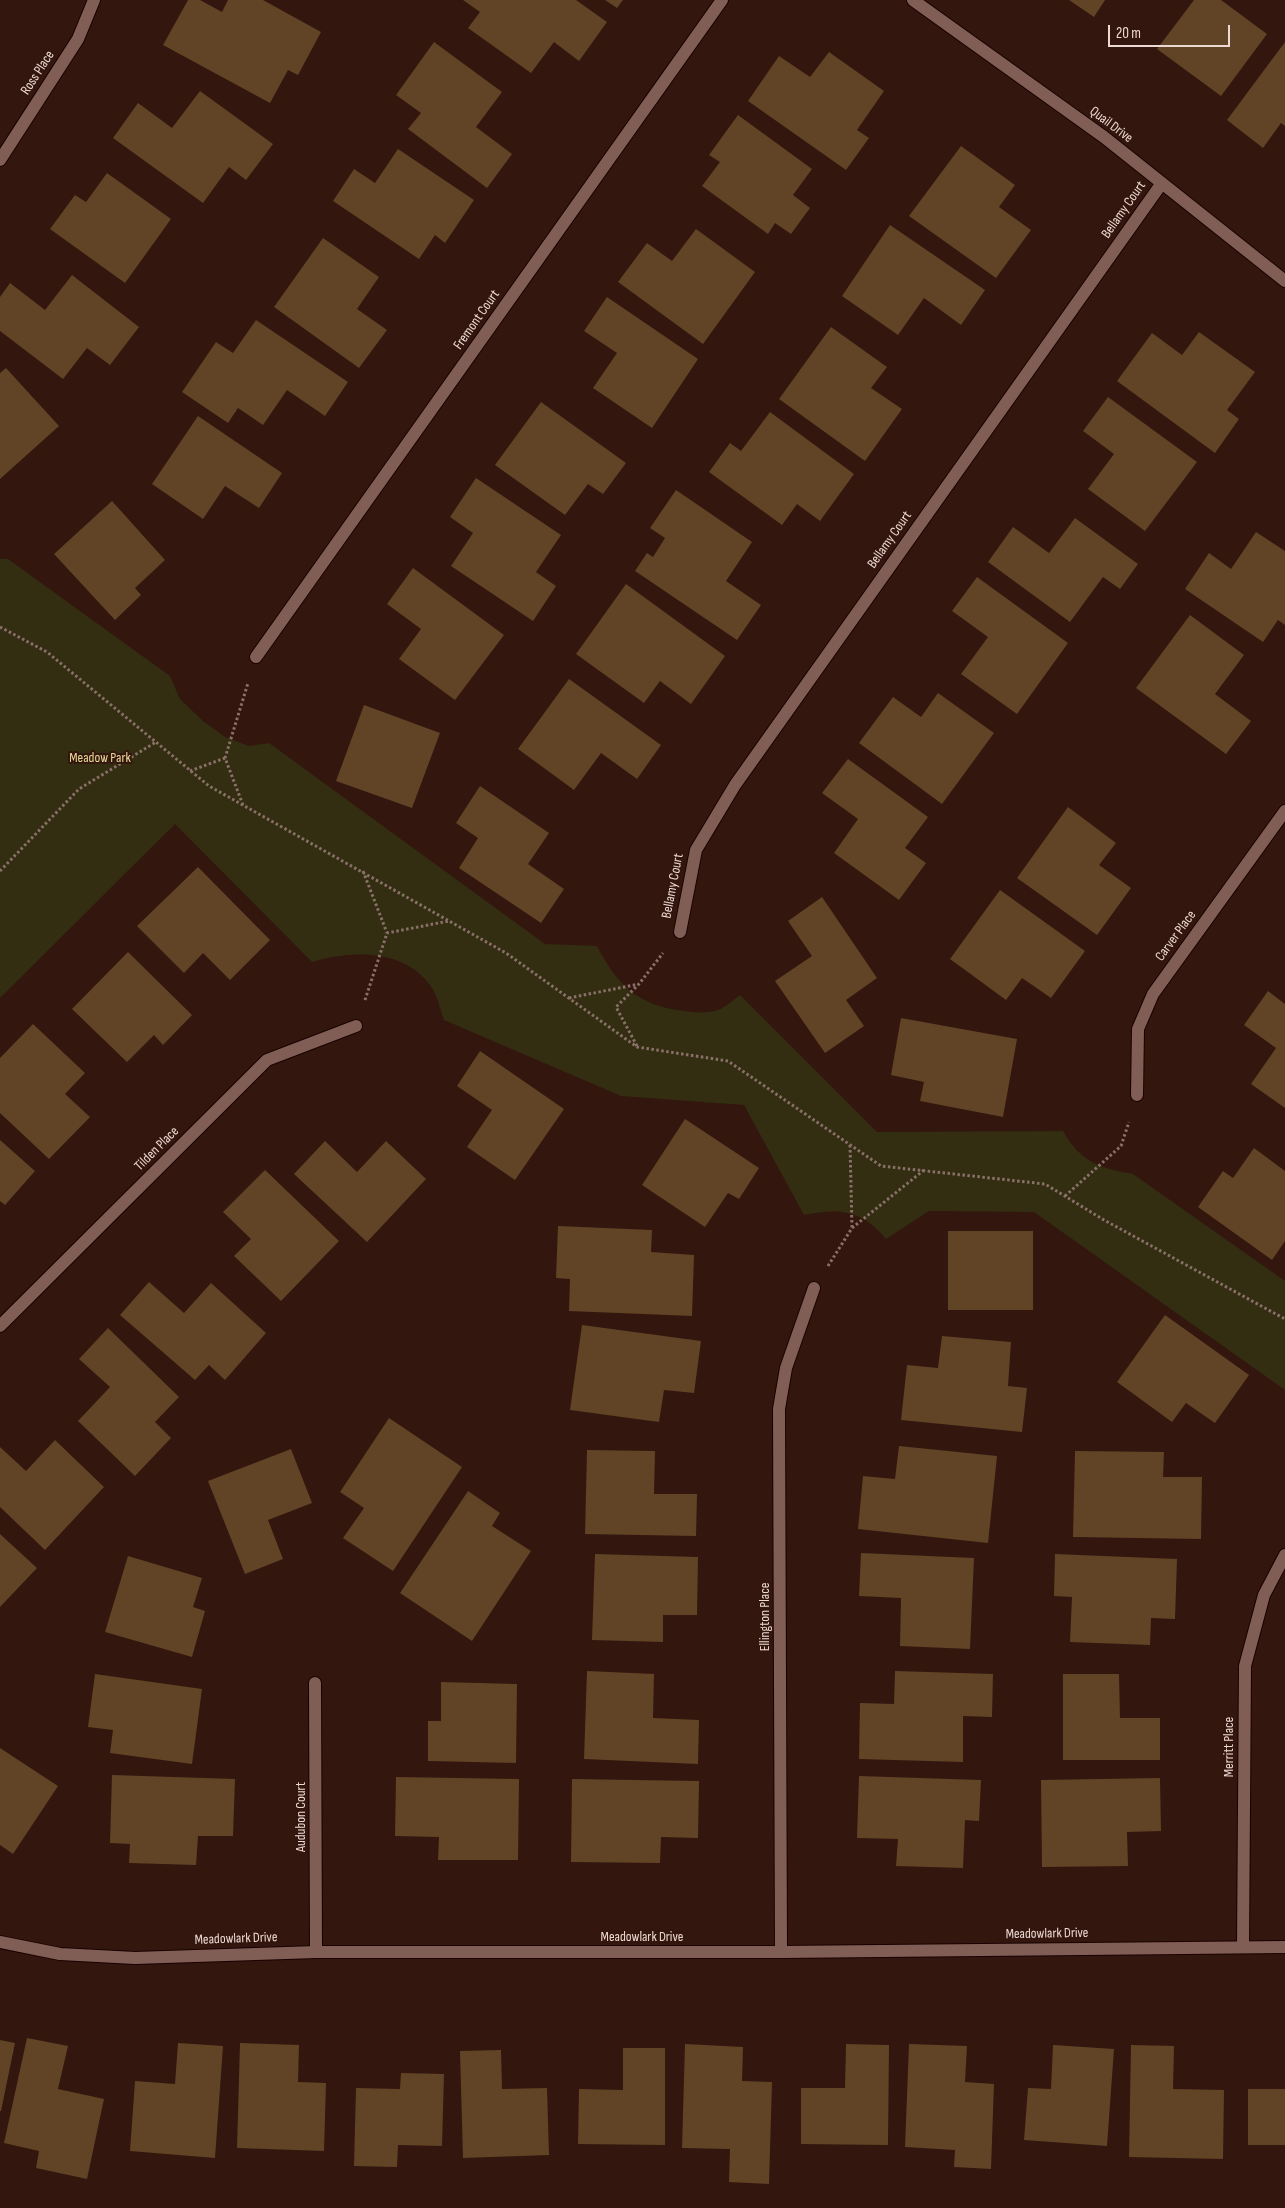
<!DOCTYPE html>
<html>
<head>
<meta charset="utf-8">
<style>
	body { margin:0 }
	#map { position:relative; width:1285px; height:2208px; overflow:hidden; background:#33160e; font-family:"Sofia Sans Condensed",sans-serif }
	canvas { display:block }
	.scale { position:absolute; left:1108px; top:25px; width:122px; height:22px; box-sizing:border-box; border:2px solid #edd9d3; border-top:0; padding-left:6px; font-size:15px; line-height:18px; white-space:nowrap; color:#edd9d3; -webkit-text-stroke:4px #33160e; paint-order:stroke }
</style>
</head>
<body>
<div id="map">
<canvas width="1285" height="2208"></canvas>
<div class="scale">20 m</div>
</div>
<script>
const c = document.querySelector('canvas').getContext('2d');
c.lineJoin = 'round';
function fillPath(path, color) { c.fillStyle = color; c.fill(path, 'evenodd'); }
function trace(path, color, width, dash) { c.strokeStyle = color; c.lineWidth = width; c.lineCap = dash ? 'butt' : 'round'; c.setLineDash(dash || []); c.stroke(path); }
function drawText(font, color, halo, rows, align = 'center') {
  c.font = font + ' "Sofia Sans Condensed",sans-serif'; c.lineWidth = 4; c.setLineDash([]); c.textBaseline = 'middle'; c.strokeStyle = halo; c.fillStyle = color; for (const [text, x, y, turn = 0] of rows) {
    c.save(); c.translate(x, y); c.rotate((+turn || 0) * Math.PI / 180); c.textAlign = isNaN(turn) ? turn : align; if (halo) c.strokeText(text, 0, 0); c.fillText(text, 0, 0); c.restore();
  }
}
fillPath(new Path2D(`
	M0 559H8L170 676 180 699 203 721 225 737 249 746 269 743 545 944 597 946C618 986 637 1005 684 1011 694 1012 708 1014 718 1010 726 1007 733 1000 740 995L877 1132 1063 1131C1081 1162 1099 1168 1133 1174L1285 1281V1390L1034 1212 929 1211 886 1239C862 1210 839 1208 804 1215L744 1105 621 1096 444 1020C440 1010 438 997 432 988 406 948 351 950 312 962L175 824 0 998Z`), '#332d11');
fillPath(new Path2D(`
	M188 0H200L222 12 228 0H263L321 32 298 75 288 70 270 103 163 45Z
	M463 0H576L607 22 579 61 554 42 531 73 468 28 480 12Z
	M605 0H623L617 8Z
	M1069 0H1105L1094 17Z
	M1194 0H1221L1267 34 1221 96 1157 49Z
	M434 42 502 92 476 127 512 154 487 188 408 129 421 113 396 95Z
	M1285 42V126L1281 123 1263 148 1227 120Z
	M829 52 884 91 857 130 869 138 846 170 748 101 779 56 810 77Z
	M200 91 273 144 246 180 229 167 203 203 113 138 138 103 172 128Z
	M738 115 812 169 793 195 810 208 791 234 775 223 768 234 702 186 720 162 709 155Z
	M961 146 1015 185 999 207 1031 230 996 278 909 216Z
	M398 149 474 200 445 243 435 235 419 259 333 201 354 169 375 183Z
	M107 173 171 219 125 283 50 229 75 195 86 202Z
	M890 225 985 290 961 325 924 298 898 335 842 296Z
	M696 229 755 272 703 344 618 282 647 243 672 261Z
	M323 238 379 277 357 309 387 330 359 368 274 307Z
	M72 275 139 327 110 365 87 348 63 379 0 331V297L10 283 45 310Z
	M607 297 698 359 652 428 593 388 617 353 584 331Z
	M256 320 348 382 325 416 287 390 263 425 238 408 228 423 182 392 216 342 233 353Z
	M831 327 887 367 871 388 902 409 865 461 779 399Z
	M1199 332 1255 372 1227 410 1239 419 1215 453 1117 381 1152 333 1182 355Z
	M6 368 59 426 0 479V373Z
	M1108 397 1197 462 1145 531 1088 489 1114 454 1083 431Z
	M541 402 626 463 603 494 588 484 565 515 495 465Z
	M770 412 854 474 820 521 797 504 782 525 709 472 730 443 741 451Z
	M198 416 282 473 259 508 225 486 203 519 152 484Z
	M476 478 561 535 536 572 556 586 533 621 451 566 473 533 450 517Z
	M676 490 752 542 726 581 761 605 737 640 635 571 647 553 653 557 665 538 650 528Z
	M112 501 165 560 135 588 141 595 115 620 54 554Z
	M1075 518 1138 564 1120 589 1103 577 1070 622 988 562 1013 527 1049 553Z
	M1256 532 1285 551V625L1278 620 1263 642 1185 589 1209 553 1231 569Z
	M413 568 504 635 455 700 399 659 421 629 387 604Z
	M977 577 1068 643 1017 714 961 674 988 637 952 611Z
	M626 584 725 656 691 704 660 681 644 703 576 654Z
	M1190 615 1244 655 1215 694 1251 721 1226 754 1136 688Z
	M569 679 661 745 637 779 601 753 574 790 518 749Z
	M938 693 994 733 942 804 859 743 893 697 921 717Z
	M364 705 440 733 412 808 336 781Z
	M848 759 928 817 905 848 926 863 899 900 834 853 858 819 822 793Z
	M480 786 549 833 528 864 564 889 541 923 459 868 478 838 456 823Z
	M1068 807 1116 843 1099 865 1131 888 1097 935 1017 878Z
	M198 867 270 940 230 980 203 953 184 973 137 926Z
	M1000 890 1085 951 1051 998 1022 978 1006 1000 950 959Z
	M822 897 877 978 846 1000 864 1026 825 1053 775 981 812 956 788 921Z
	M128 952 192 1015 163 1045 154 1035 127 1062 72 1009Z
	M1268 991 1285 1004V1108L1251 1084 1276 1048 1244 1025Z
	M901 1018 1017 1039 1003 1117 920 1101 924 1082 891 1075Z
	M33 1024 85 1073 65 1094 90 1117 49 1159 0 1113V1058Z
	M480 1051 564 1109 515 1180 467 1147 492 1110 457 1086Z
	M685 1119 759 1168 739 1199 728 1193 705 1227 642 1185Z
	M0 1140 35 1171 5 1205 0 1201Z
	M325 1141 357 1172 386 1141 426 1179 367 1242 294 1174Z
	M1254 1148 1285 1171V1241L1272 1260 1198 1207 1223 1171 1233 1178Z
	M265 1170 339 1241 281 1301 234 1256 251 1239 223 1212Z
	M558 1226 652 1230 651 1252 694 1255 692 1316 569 1311 570 1279 556 1278Z
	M948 1231H1033V1310H948Z
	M149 1282 184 1313 211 1283 266 1333 225 1380 209 1365 195 1380 120 1315Z
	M1165 1315 1249 1375 1215 1423 1186 1403 1172 1422 1117 1382Z
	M582 1325 701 1341 694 1393 664 1390 659 1422 570 1410Z
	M108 1328 179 1397 155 1422 171 1438 135 1476 78 1421 110 1387 79 1359Z
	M942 1336 1011 1342 1008 1386 1027 1388 1022 1432 901 1420 907 1365 938 1368Z
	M389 1418 462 1467 393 1571 343 1538 364 1508 340 1492Z
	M55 1440 104 1487 45 1550 0 1507V1447L26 1471Z
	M899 1446 997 1456 988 1543 858 1529 863 1476 895 1479Z
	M291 1449 312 1503 268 1520 283 1559 245 1574 208 1481Z
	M587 1450 655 1451 654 1494H697L696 1536 585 1534Z
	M1075 1451 1164 1452 1163 1477H1202L1201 1539 1073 1537Z
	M468 1491 500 1513 492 1526 531 1551 472 1641 400 1593Z
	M0 1534 37 1568 0 1607Z
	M861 1553 974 1558 970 1649 900 1646 901 1598 859 1596Z
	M595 1554 698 1557 697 1615H663V1642L592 1640Z
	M1055 1554 1177 1559 1175 1619 1151 1618 1150 1645 1070 1642 1072 1597 1054 1596Z
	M128 1556 202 1578 193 1607 205 1611 192 1657 105 1632Z
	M587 1671 654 1674 653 1718 699 1720 698 1764 584 1759Z
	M895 1671 993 1674 992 1717 963 1716V1762L859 1759 860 1703 894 1704Z
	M95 1674 202 1689 192 1764 110 1753 113 1730 88 1727Z
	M1063 1674H1119L1120 1718H1160V1760H1063Z
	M441 1682 517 1684 516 1763 428 1761V1721H441Z
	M0 1748 58 1786 13 1854 0 1845Z
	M112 1775 235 1779 233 1836H198L196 1865 129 1863 130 1844 110 1843Z
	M859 1776 981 1780 979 1821 965 1820 963 1868 896 1866 898 1839 857 1838Z
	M396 1777 519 1779 518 1860H438L439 1837 395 1836Z
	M1160 1778 1161 1831 1127 1832 1128 1866 1042 1867 1041 1780Z
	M572 1779 699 1781 698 1838 661 1837 660 1863 571 1862Z
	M27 2038 68 2046 58 2089 104 2099 87 2179 36 2168 39 2151 4 2143Z
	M0 2040 15 2043 1 2111H0Z
	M178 2043 223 2046 215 2158 130 2151 135 2081 175 2084Z
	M240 2043 299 2045 298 2082 326 2083 324 2151 237 2148Z
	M685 2044 743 2047 742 2081 772 2082 769 2184 729 2182 730 2149 682 2148Z
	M846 2044 889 2045 888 2145 801 2144V2088H845Z
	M909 2044 967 2046 965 2082 994 2084 991 2169 954 2167 955 2150 905 2147Z
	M1053 2045 1114 2049 1107 2146 1024 2140 1028 2088 1051 2089Z
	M1131 2045 1174 2046 1173 2089 1224 2090 1223 2159 1129 2157Z
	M623 2048H665V2145L578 2144 579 2089 623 2090Z
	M501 2050 502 2089 547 2088 549 2155 463 2158 460 2051Z
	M401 2073 444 2074 442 2146 398 2145 397 2167 354 2166 356 2088 400 2089Z
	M1248 2089H1285V2145H1248Z`), '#604425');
const street = new Path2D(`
	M913 0 1104 137 1285 281
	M0 160 78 39 94 0
	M256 657 722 0
	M680 932 696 850 735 785 1162 183
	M1137 1095 1138 1029 1153 994 1285 811
	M0 1326 267 1060 356 1026
	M315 1683 316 1952
	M0 1942 60 1954 135 1958 316 1952H781L1285 1947
	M1243 1947 1245 1666 1264 1595 1285 1555
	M781 1952 779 1409 786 1368 814 1288`);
trace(street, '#190200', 14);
trace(new Path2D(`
	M0 627 47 652 209 786 506 953 637 1047 728 1061 881 1166 1045 1184 1104 1220 1285 1319
	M190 771 225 758
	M243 805 225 758 248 683
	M0 871 79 789 156 742
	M363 871 387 933
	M569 998 639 984
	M365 1000 387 933 449 921
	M637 1046 616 1007 639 984 663 953
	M850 1145 852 1228
	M1065 1196 1121 1146 1129 1122
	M828 1266 852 1228 924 1170`), '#897169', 3, [2.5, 2.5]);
trace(street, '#815e55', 12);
drawText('14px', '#edd9d3', '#33160e', [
	["Ross Place",38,73,-57],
	["Quail Drive",1111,125,37],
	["Bellamy Court",1124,210,-55],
	["Fremont Court",477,320,-55],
	["Bellamy Court",890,540,-55],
	["Bellamy Court",673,886,-79],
	["Carver Place",1176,936,-54],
	["Tilden Place",157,1149,-45],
	["Ellington Place",765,1617,-90],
	["Merritt Place",1229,1747,-90],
	["Audubon Court",301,1817,-90],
	["Meadowlark Drive",1047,1934,-1],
	["Meadowlark Drive",642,1937],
	["Meadowlark Drive",236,1939,-2]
]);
drawText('14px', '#ebdc97', '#33160e', [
	["Meadow Park",100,758]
]);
</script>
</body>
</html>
